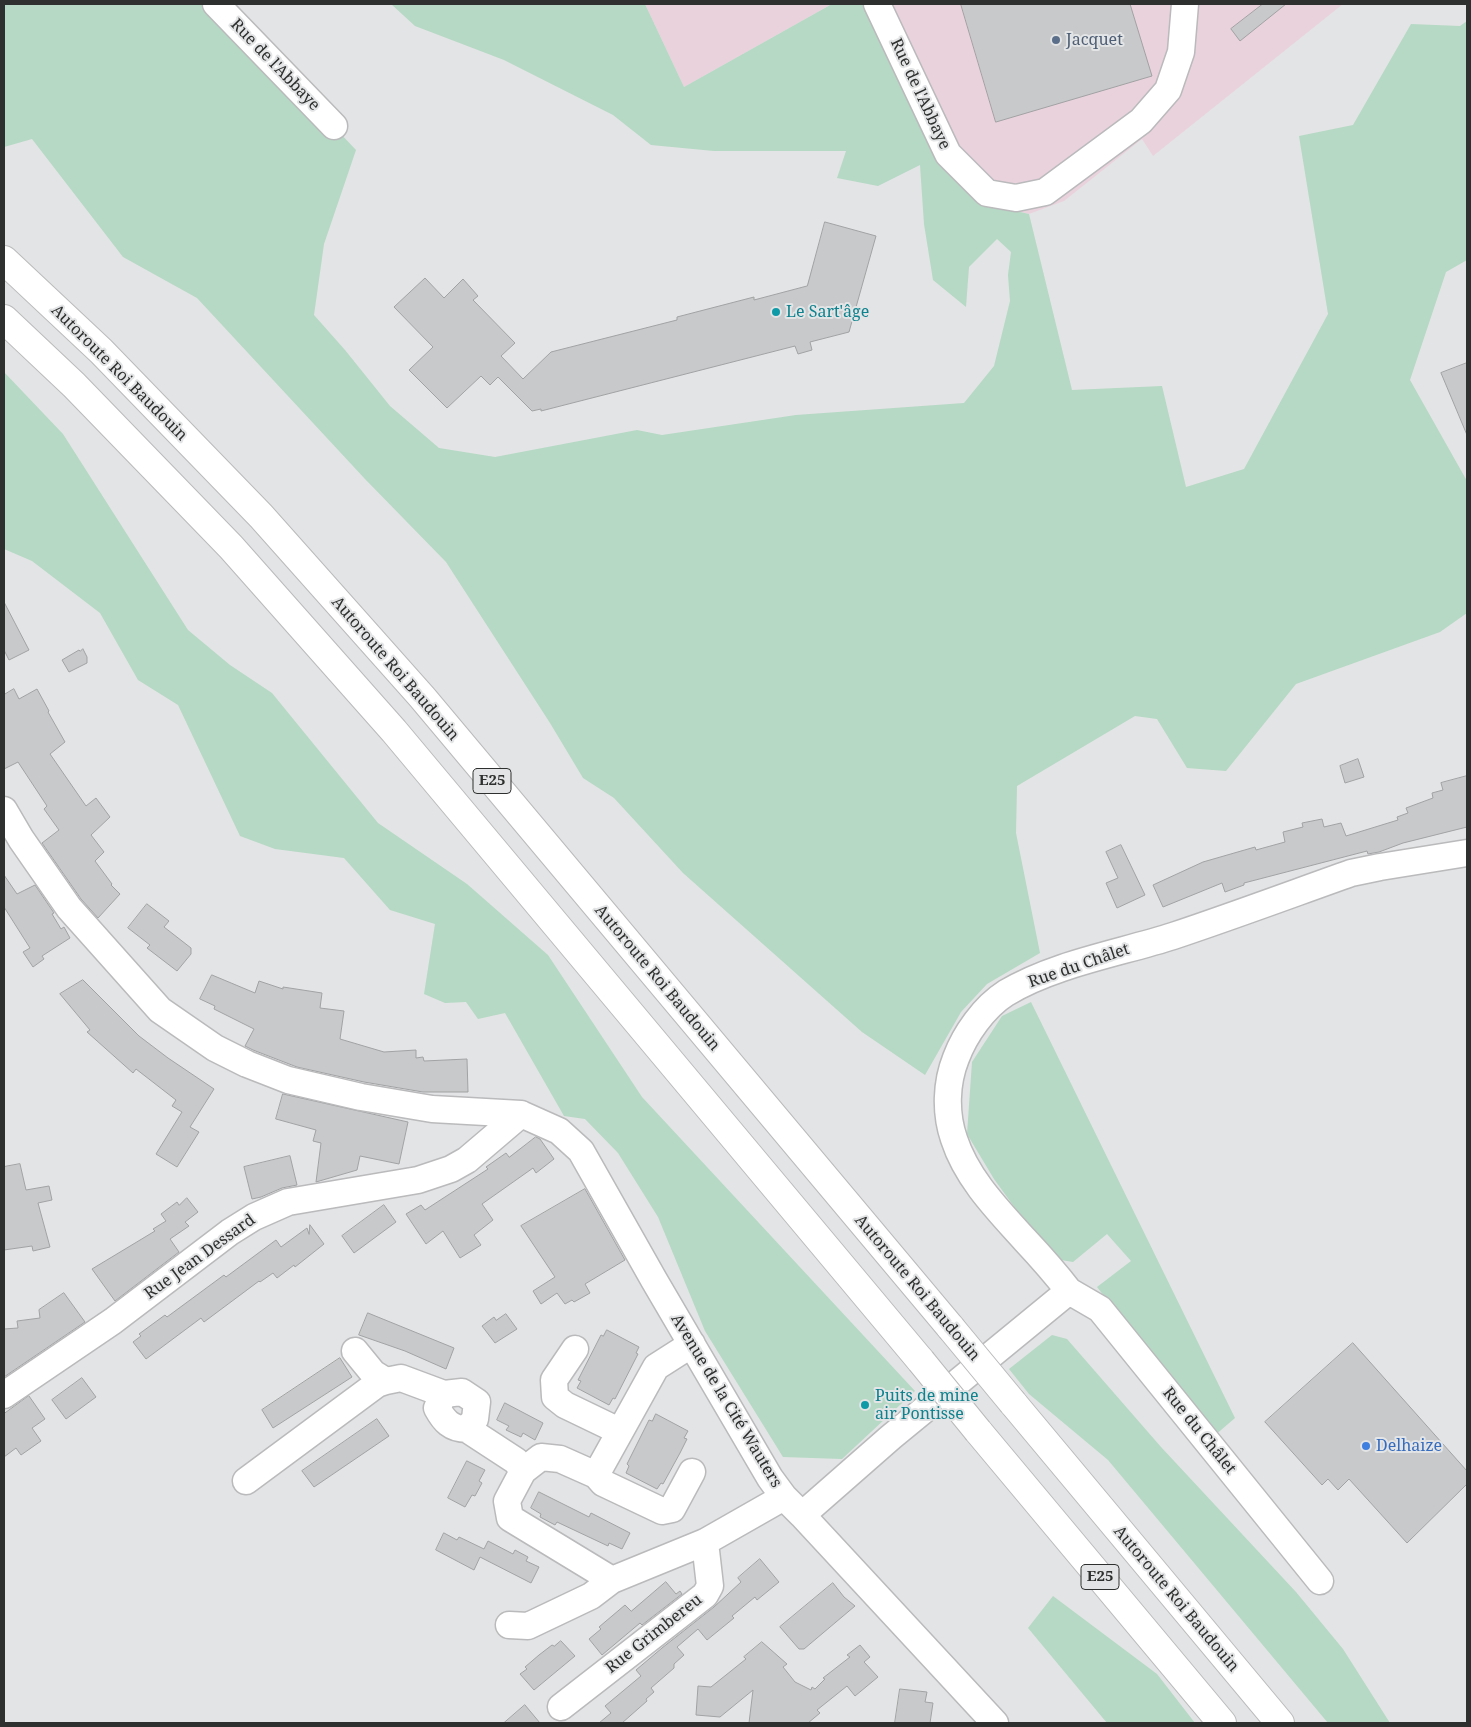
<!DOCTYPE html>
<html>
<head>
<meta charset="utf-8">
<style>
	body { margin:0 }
	#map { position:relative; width:1471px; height:1727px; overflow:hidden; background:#e3e4e5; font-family:"Noto Serif",serif }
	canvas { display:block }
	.frame { position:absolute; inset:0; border:5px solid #2e2f2f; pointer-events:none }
</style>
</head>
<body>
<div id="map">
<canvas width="1471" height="1727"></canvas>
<div class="frame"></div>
</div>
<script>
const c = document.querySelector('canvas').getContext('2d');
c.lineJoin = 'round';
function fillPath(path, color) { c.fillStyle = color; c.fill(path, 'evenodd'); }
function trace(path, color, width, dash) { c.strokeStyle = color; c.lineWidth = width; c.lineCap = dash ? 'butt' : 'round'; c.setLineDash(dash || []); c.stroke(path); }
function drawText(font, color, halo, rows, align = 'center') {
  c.font = font + ' "Noto Serif",serif'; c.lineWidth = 4; c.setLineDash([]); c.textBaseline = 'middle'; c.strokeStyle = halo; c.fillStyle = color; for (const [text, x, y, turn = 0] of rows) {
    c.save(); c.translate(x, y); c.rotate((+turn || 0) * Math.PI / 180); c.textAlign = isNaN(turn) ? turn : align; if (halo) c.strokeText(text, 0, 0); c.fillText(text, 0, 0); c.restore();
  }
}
fillPath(new Path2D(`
	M645 4H832L684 87Z
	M865 4H1343L1153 156 1142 139 1064 201 1029 214 1007 209 989 202Z`), '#ead2dd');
fillPath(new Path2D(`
	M4 4H216L222 9 356 150 324 244 314 315 345 350 390 406 439 448 495 457 637 430 662 435 796 415 964 403 994 366 1010 301 1008 275 1011 252 997 239 969 267 966 307 933 280 924 224 920 165 878 186 837 178 846 151H714L651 145 613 115 504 60 415 26 391 4H645L684 87 832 4H865L941 163 1007 209 1029 214 1072 390 1162 386 1186 487 1244 469 1328 314 1299 136 1353 125 1411 24 1460 26 1467 21V260L1446 272 1410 380 1467 481V613L1440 632 1296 684 1226 771 1187 768 1157 719 1135 716 1017 786 1016 833 1040 953 987 984 961 1012 925 1075 862 1032 683 873 614 798 583 778 550 723 446 562 365 479 197 298 123 257 32 139 4 147Z
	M4 372 63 434 188 630 230 665 272 693 378 823 467 884 548 955 642 1097 915 1391 842 1459 783 1457 705 1331 658 1217 618 1153 585 1119 564 1116 505 1013 478 1019 466 1002 445 1003 424 994 435 924 390 910 344 858 275 849 240 836 178 705 138 680 100 613 32 561 4 549Z
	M1031 1002 1235 1418 1214 1436 1097 1287 1131 1261 1107 1234 1073 1262 1055 1259 1041 1244 994 1179 967 1134 972 1062 1002 1016Z
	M1052 1335 1067 1339 1161 1447 1296 1592 1343 1649 1390 1723H1328L1108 1460 1029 1394 1009 1369Z
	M1053 1596 1157 1674 1195 1723H1107L1028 1628Z`), '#b5d9c4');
const building = new Path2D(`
	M961 4H1130L1152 76 996 122Z
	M1263 4H1286L1240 41 1231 29Z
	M825 222 876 236 849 332 810 342 812 350 798 354 795 346 541 411V409L532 411 498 377 490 385 481 376 447 408 409 370 433 347 394 307 425 278 444 298 463 279 478 296 473 300 515 343 501 356 523 379 551 352 677 320V317L754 297V300L807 286Z
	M1467 363V435L1441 373Z
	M4 602 29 650 9 660 4 650Z
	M83 649 87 657V663L69 672 62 660 79 650 80 651Z
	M14 689 19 699 37 689 49 711 48 712 65 742 50 754 86 806 96 798 110 817 91 835 104 852 95 861 112 884 111 885 120 894 98 918 81 899 42 843 59 830 44 809 47 806 18 762 4 769V695Z
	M1358 759 1364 777 1345 783 1340 766Z
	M1467 776V827L1403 843 1379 852 1368 854 1367 851 1244 883V885L1225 892 1222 883 1163 907 1153 885 1203 862 1255 847 1256 850 1285 842 1283 832 1303 827 1302 823 1322 819 1324 827 1341 823 1346 836 1398 820 1397 817 1408 813 1406 808 1433 798 1432 793 1443 790 1441 783Z
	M1121 845 1145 895 1117 908 1106 883 1118 878 1106 852Z
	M4 875 17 894 35 885 54 913 52 914 61 929 64 927 70 938 42 956 44 959 33 967 23 952 30 948 4 907Z
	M147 904 169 921 164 927 191 948V954L177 971 147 948 150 945 128 928Z
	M212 975 255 993 259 981 283 989V987L322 993 320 1008 344 1011 340 1039 384 1052 416 1050V1058L423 1057 424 1061 467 1059 468 1092H423L364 1082 297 1067 253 1050 245 1046 254 1029 214 1009 215 1006 200 999Z
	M83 980 139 1036 168 1058 214 1089 190 1127 199 1132 177 1167 156 1154 182 1112 172 1106 176 1100 136 1069 133 1073 87 1032 90 1030 60 994Z
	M283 1094 408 1122 399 1164 360 1156 357 1170 316 1182 321 1143 313 1141 316 1130 276 1119Z
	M536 1137 540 1139 554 1159 536 1173 533 1168 482 1204 493 1220 474 1235 481 1245 460 1258 443 1231 426 1244 406 1214 421 1205 425 1210 488 1169 486 1167 506 1153 509 1157Z
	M290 1156 297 1185 282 1188 261 1197 252 1199 244 1167Z
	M20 1164 26 1190 49 1186 52 1200 38 1203 50 1247 33 1251 32 1246 4 1250V1167Z
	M585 1189 625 1260 585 1284 590 1293 574 1302 572 1300 565 1304 557 1293 541 1304 533 1291 555 1277 521 1226Z
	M187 1198 198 1212 185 1222 189 1226 170 1239 179 1252 115 1301 92 1269 155 1231 153 1229 166 1221 161 1214 177 1202 179 1205Z
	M384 1205 396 1222 354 1253 342 1236Z
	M310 1225 324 1244 295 1267 294 1265 277 1278 273 1273 260 1282 259 1281 204 1322 201 1318 146 1359 133 1342 141 1336 139 1334 165 1315 167 1317 224 1275 226 1277 276 1240 281 1247 307 1228 309 1234Z
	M64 1293 85 1322 4 1377V1329L18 1328 17 1321 40 1318 39 1310Z
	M368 1313 454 1348 446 1369 405 1351 359 1335Z
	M506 1314 517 1329 495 1343 482 1326 494 1317 496 1320Z
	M607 1330 639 1347 636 1353 638 1354 615 1399 613 1398 609 1405 577 1388 581 1381 578 1380 601 1335 603 1336Z
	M1353 1343 1467 1471V1484L1407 1543 1349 1479 1338 1490 1328 1479 1322 1485 1265 1422Z
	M340 1358 352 1377 273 1428 262 1410Z
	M82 1378 96 1397 66 1419 52 1400Z
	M29 1396 45 1419 32 1428 41 1441 21 1455 16 1448 4 1457V1414Z
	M505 1403 543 1423 535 1440 523 1433 521 1437 506 1430 509 1426 497 1420Z
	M656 1414 688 1431 684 1438 687 1439 680 1453 663 1484 661 1483 657 1489 626 1473 629 1466 627 1464 649 1420 652 1421Z
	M377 1419 389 1436 314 1487 302 1471Z
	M467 1461 485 1470 479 1481 482 1483 475 1496 472 1495 465 1507 448 1498Z
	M539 1492 589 1517 591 1513 630 1533 622 1549 609 1543 608 1546 557 1522 555 1525 540 1517 541 1514 531 1508Z
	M444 1533 457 1540 459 1537 484 1549 488 1541 513 1554 515 1550 528 1557 526 1561 539 1567 531 1583 480 1557 474 1570 436 1550Z
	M760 1559 779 1582 757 1600 755 1597 732 1616 734 1618 707 1640 698 1629 677 1647 684 1655 674 1664V1668L651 1688 654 1692 646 1699 647 1701 622 1723H599L611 1713 605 1706 641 1676 636 1670 662 1648 714 1607 741 1582 738 1578Z
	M666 1582 676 1594 680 1591 682 1594 642 1625 640 1623 602 1655 589 1639 601 1629 599 1627 625 1605 631 1611Z
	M833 1583 844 1597 855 1606 804 1649H799L780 1627Z
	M561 1641 575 1656 534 1690 520 1674 527 1669 525 1667 539 1655 552 1645 554 1646Z
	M762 1642 787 1664 783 1667 795 1682 811 1690 812 1687 815 1689 825 1679 823 1678 850 1657 847 1655 860 1645 870 1657 864 1662 878 1677 855 1696 847 1686 817 1710 820 1713 808 1723H749L753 1690 720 1717 696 1715 698 1686 711 1687 746 1659 744 1657Z
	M900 1689 927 1692 925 1702 933 1703 930 1723H895Z
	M525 1705 540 1723H504Z`);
fillPath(building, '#c8c9ca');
trace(building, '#a1a2a3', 1);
const minor = new Path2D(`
	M216 4 334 126
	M877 4 948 154 987 193 1016 198 1045 192 1141 121 1168 90 1181 52 1185 4
	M4 810 21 839 69 908 160 1010 215 1048 247 1064 288 1080 361 1097 432 1109 521 1114 559 1131 581 1151 654 1280 770 1478 784 1497 802 1515 995 1723
	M1069 1291 1100 1309 1320 1581
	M575 1349 554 1380 555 1397 565 1405 619 1431
	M355 1351 373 1373 386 1381
	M4 1395 113 1321 230 1232 254 1217 288 1202 418 1180 451 1169 467 1160 521 1114
	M467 1429C451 1429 444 1421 437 1408L444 1394 462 1392 477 1402 475 1419 467 1429 516 1461 523 1471 507 1501 510 1518 612 1580
	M523 1471 541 1457 560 1459 596 1475 656 1367 692 1344
	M596 1475 603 1483 662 1511 672 1509 692 1472
	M246 1481 377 1384 386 1381 401 1378 444 1394
	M802 1515 891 1437 1069 1291C1055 1273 1040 1256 1025 1240 998 1210 967 1179 954 1139 945 1113 946 1083 956 1058 965 1034 984 1007 1006 993 1054 964 1120 953 1173 936 1233 916 1292 894 1351 873L1380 867 1467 853
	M509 1625 528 1626 591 1596 612 1580 705 1542 784 1497
	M561 1707 705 1595 710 1586 705 1542`);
const highway = new Path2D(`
	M4 260 101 351 261 516 422 697 951 1328
	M4 319 74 385 231 547 394 731 921 1361
	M1013 1403 1280 1723
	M978 1431 1222 1723`);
trace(minor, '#bababc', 29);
trace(highway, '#bababc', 30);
trace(minor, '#fff', 26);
trace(highway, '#fff', 28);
const highwayBridge = new Path2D(`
	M951 1328 1013 1403
	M921 1361 978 1431`);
trace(highwayBridge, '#bababc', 30, []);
trace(highwayBridge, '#fff', 28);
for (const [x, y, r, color] of [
	[1056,40,5,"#5c6f8a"],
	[776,312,5,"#0f9aa8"],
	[865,1405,5,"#0f9aa8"],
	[1366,1446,5,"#3f7fe0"]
]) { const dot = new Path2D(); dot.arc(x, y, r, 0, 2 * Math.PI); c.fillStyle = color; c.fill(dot); trace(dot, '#e3e4e5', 2); }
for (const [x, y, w] of [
	[492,781,38],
	[1100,1577,38]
]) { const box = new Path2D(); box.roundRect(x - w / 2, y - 12.5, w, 25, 4); c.fillStyle = '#e3e4e5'; c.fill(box); trace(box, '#2e2f2f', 1); }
drawText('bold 15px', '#2e2f2f', null, [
	["E25",492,781],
	["E25",1100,1577]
]);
drawText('16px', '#4e5e75', '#e3e4e5', [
	["Jacquet",1066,40]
], 'left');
drawText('16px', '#2e2f2f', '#e3e4e5', [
	["Rue de l'Abbaye",275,65,46],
	["Rue de l'Abbaye",920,94,65],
	["Autoroute Roi Baudouin",119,373,45],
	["Autoroute Roi Baudouin",395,669,49],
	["Rue du Châlet",1079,966,-19],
	["Autoroute Roi Baudouin",657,978,50],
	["Rue Jean Dessard",200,1257,-36],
	["Autoroute Roi Baudouin",917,1288,50],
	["Avenue de la Cité Wauters",726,1401,59],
	["Rue du Châlet",1199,1431,51],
	["Autoroute Roi Baudouin",1176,1599,50],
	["Rue Grimbereu",654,1634,-38]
]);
drawText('16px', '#0d838f', '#e3e4e5', [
	["Le Sart'âge",786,312],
	["Puits de mine",875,1396],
	["air Pontisse",875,1414]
], 'left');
drawText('16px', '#366cbe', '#e3e4e5', [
	["Delhaize",1376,1446]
], 'left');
</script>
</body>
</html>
